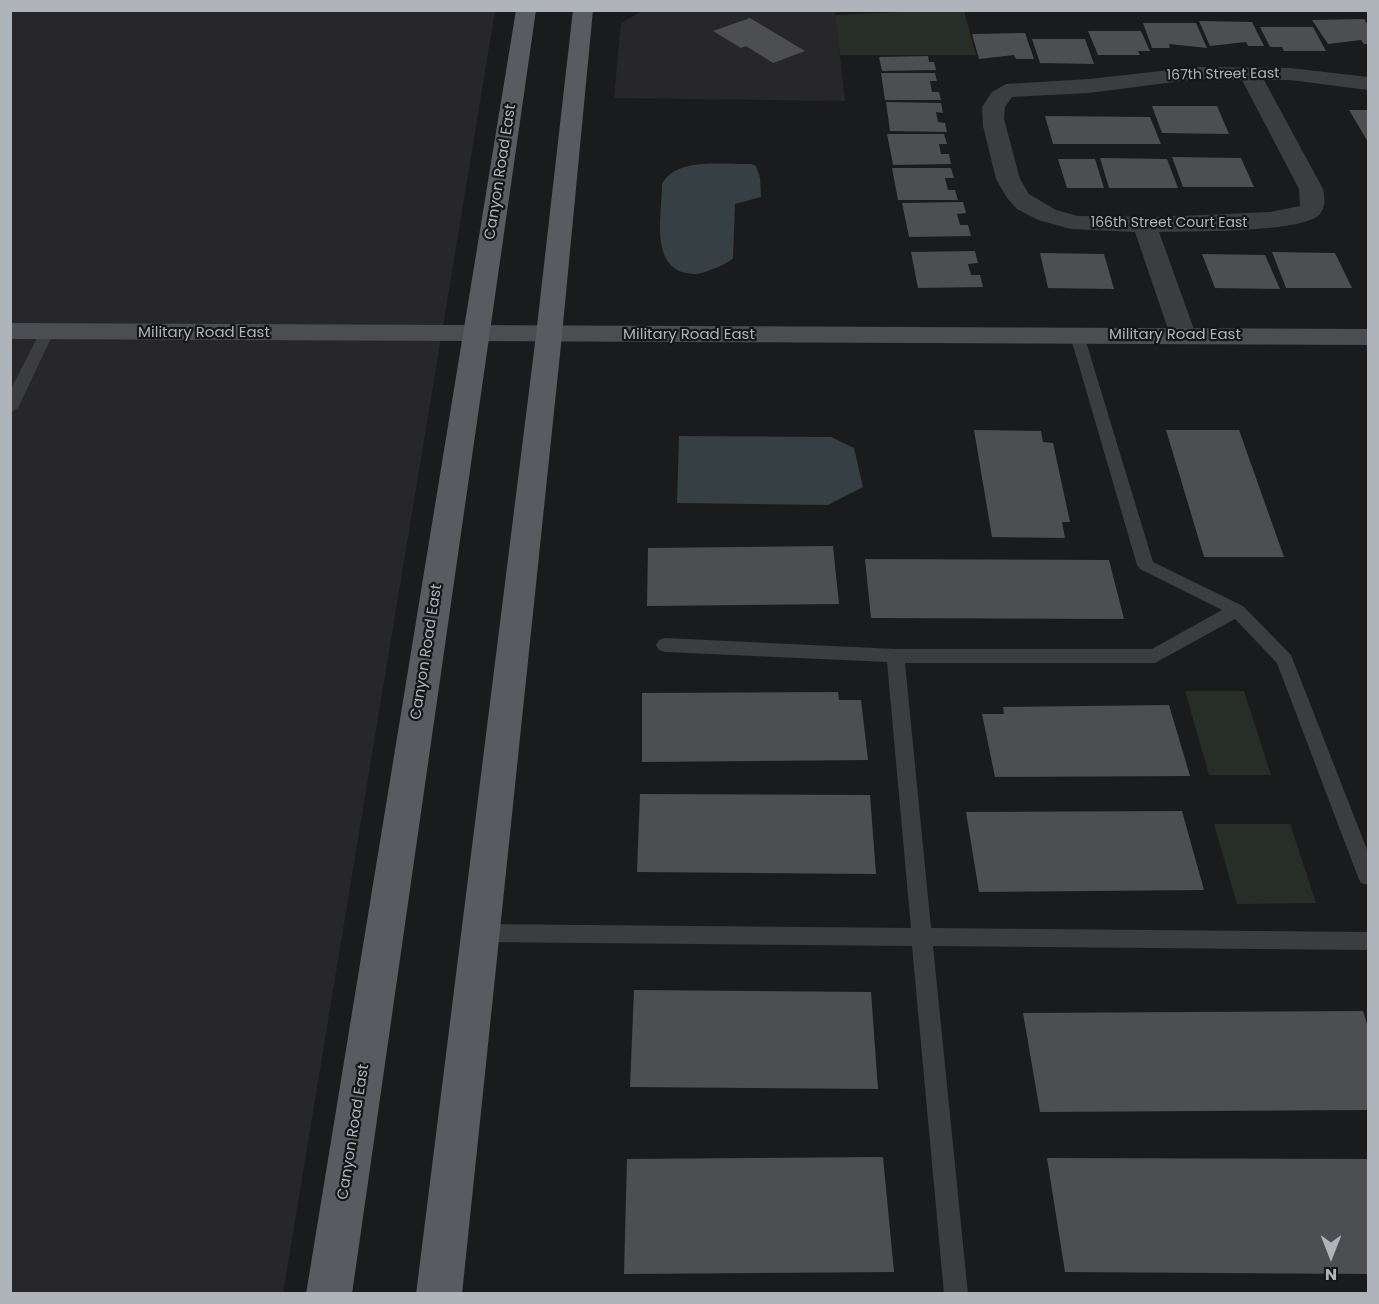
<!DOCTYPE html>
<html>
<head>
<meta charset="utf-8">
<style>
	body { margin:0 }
	#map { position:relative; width:1379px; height:1304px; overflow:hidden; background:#1a1b1c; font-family:Poppins,sans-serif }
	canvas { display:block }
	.frame { position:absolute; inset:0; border:12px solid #afb4ba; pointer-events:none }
	.north { position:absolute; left:1301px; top:1226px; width:60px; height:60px; -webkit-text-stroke:4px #151617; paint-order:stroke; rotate:180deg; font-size:16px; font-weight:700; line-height:24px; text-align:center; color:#afb4ba }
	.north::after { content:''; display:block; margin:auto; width:21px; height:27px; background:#afb4ba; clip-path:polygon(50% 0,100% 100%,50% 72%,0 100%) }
</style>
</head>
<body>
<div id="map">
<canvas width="1379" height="1304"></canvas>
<div class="frame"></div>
<div class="north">N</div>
</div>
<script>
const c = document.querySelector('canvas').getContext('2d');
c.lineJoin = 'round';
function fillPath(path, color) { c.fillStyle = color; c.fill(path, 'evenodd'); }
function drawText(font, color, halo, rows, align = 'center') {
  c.font = font + ' Poppins,sans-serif'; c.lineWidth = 4.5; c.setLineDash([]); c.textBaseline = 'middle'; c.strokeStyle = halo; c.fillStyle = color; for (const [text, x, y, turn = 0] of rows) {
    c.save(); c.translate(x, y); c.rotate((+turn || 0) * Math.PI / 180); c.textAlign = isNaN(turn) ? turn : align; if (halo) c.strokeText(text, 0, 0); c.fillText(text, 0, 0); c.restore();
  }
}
fillPath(new Path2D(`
	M10 11H495L283 1293H11Z
	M642 11H835L845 101 614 98 621 23Z`), '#272729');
fillPath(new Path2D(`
	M924 11H964L976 55H840L835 15Z
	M1185 691H1244L1271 775H1209Z
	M1214 824H1290L1316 903 1237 904Z`), '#272e27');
fillPath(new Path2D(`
	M751 164 756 166 760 178 761 197 735 204 733 258C728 264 705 273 696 274 648 274 662 217 662 184 676 156 725 165 751 164Z
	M679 436 831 437 854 448 863 487 828 505 677 503Z`), '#363f44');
fillPath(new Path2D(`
	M750 18 805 51 773 63 746 46 741 48 713 31Z
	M1364 19 1368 25V44H1364L1361 40 1328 44 1312 20Z
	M1199 21 1252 22 1264 46H1248L1246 42 1210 46Z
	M1143 23H1196L1207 48 1169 44 1170 48H1152Z
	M1260 27H1313L1326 51H1284L1282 47H1270Z
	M1088 31H1141L1150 51H1138L1140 55H1098Z
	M1025 33 1034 59H1016L1014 55 979 59 972 34Z
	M1032 39H1085L1094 64 1040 63Z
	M928 56 929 62H934L936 70 882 71 879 57Z
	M881 73H935L937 81H930L932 92H939L941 100H885Z
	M886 102 941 103 943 113 936 112 938 122 945 123 947 132 890 131Z
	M1152 106H1217L1229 134 1162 133Z
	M1349 110H1368V142Z
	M1045 116 1150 117 1161 144H1053Z
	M887 134H944L947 144H939L941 154H949L951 164 893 165Z
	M1172 157 1241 158 1254 187H1183Z
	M1100 158 1167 159 1178 188H1109Z
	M1058 159H1095L1104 188H1067Z
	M892 168H951L954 178H945L948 190H955L958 200H898Z
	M963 202 966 213 957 214 960 225H968L971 236 909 237 902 203Z
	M975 251 978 263 968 264 971 275H980L983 287 918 288 911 252Z
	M1272 252 1335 253 1352 288H1286Z
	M1040 253 1104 254 1114 289 1048 288Z
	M1202 254 1265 255 1280 289 1215 288Z
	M974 430 1041 431 1043 442 1053 443 1070 522H1062L1065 538 992 537Z
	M1166 430H1239L1284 557H1204Z
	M833 546 839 604 647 606 648 548Z
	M865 559 1109 560 1124 619 871 618Z
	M838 692 839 700H861L868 760 642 762V693Z
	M1169 705 1190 776 995 777 982 714H1004L1003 707Z
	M640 794 870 795 876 874 637 872Z
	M1182 811 1204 890 979 892 966 812Z
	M634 990 871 992 878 1089 630 1087Z
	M1363 1011 1368 1027V1110L1040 1112 1023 1013Z
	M883 1157 894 1272 624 1274 627 1159Z
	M1047 1158 1368 1159V1274L1065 1272Z`), '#4d4e51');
fillPath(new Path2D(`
	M47 328 54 332 18 408 10 413V391L40 332Z
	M1077 331 1084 335 1153 562 1243 606 1291 655 1368 852V885L1361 883 1358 877 1277 663 1235 619 1155 663H905L931 928 1368 932V950L933 946 968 1294H944L912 946 480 942 473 939 469 933 473 927 480 924 911 928 887 662 665 652 659 650 656 645 659 640 665 638 895 649H1152L1222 610 1140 569 1137 565 1070 335Z`), '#3c3d41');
fillPath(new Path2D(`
	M1197 67 1290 68 1368 77V90L1290 80H1264L1323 189C1325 198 1326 207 1319 215 1300 233 1188 231 1159 232L1196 335 1192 341 1183 343 1174 341 1170 335 1135 232 1071 229 1038 220 1017 209 1007 198 996 179 983 126 982 107 992 92 1006 84 1089 79ZM1197 79 1242 80 1299 189 1300 206 1270 212 1160 217 1078 216 1056 210 1029 194 1020 179 1004 119 1005 107 1012 97 1089 93Z`), '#3c3d41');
fillPath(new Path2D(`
	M10 323 1368 329V345L10 339Z`), '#4a4d51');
fillPath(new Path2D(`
	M516 10H536L352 1294H306Z
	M573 10H593L562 335 462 1294H416L536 335Z`), '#585b5f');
drawText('14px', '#afb4ba', '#151617', [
	["167th Street East",1223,75,-1],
	["166th Street Court East",1169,223]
]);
drawText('15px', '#afb4ba', '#151617', [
	["Canyon Road East",501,172,-81],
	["Military Road East",204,333],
	["Military Road East",689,335],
	["Military Road East",1175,335],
	["Canyon Road East",427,652,-81],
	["Canyon Road East",354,1132,-81]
]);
</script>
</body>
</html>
